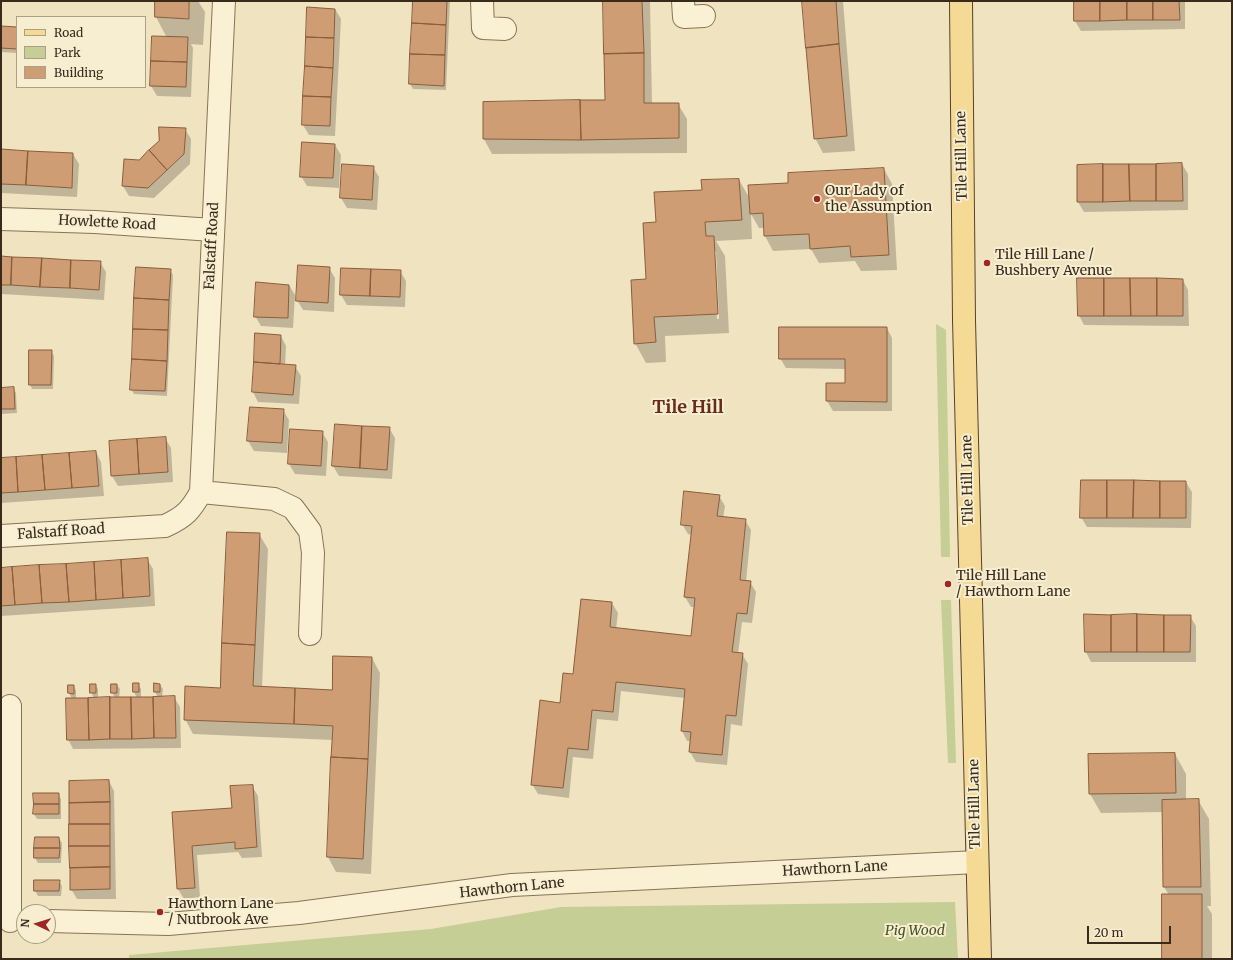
<!DOCTYPE html>
<html>
<head>
<meta charset="utf-8">
<style>
	body { margin:0 }
	#map { position:relative; width:1233px; height:960px; overflow:hidden; background:#f0e3c0; font-family:Merriweather,serif }
	canvas { display:block }
	.frame { position:absolute; inset:0; border:2px solid #382b1c; pointer-events:none }
	.legend { position:absolute; left:16px; top:16px; width:130px; height:72px; box-sizing:border-box; background:#f7edd0; border:1px solid #ab9f88; margin:0; padding:5px 7px; list-style:none; font-size:12px; color:#382b1c }
	.legend li { display:flex; align-items:center; gap:8px; height:20px }
	.legend b { width:20px; border:1px solid #ab9f88 }
	.north { position:absolute; left:16px; top:904px; width:40px; height:40px; box-sizing:border-box; background:#f7edd0; border:1px solid #ab9f88; border-radius:50%; rotate:274deg; font-size:11px; font-weight:700; line-height:16px; text-align:center; color:#382b1c }
	.north::after { content:''; display:block; margin:auto; width:14px; height:18px; background:#9b2825; clip-path:polygon(50% 0,100% 100%,50% 72%,0 100%) }
	.scale { position:absolute; left:1087px; top:926px; width:84px; height:18px; box-sizing:border-box; border:2px solid #382b1c; border-top:0; padding-left:5px; font-size:12px; line-height:14px; white-space:nowrap; color:#382b1c; -webkit-text-stroke:3px #f7edd0; paint-order:stroke }
</style>
</head>
<body>
<div id="map">
<canvas width="1233" height="960"></canvas>
<div class="frame"></div>
<ul class="legend">
<li><b style="height:5px;background:#f5da96"></b>Road</li>
<li><b style="height:11px;background:#c5ce94"></b>Park</li>
<li><b style="height:11px;background:#cf9d74"></b>Building</li>
</ul>
<div class="north">N</div>
<div class="scale">20 m</div>
</div>
<script>
const c = document.querySelector('canvas').getContext('2d');
c.lineJoin = 'round';
function fillPath(path, color) { c.fillStyle = color; c.fill(path, 'evenodd'); }
function trace(path, color, width, dash) { c.strokeStyle = color; c.lineWidth = width; c.lineCap = dash ? 'butt' : 'round'; c.setLineDash(dash || []); c.stroke(path); }
function drawText(font, color, halo, rows, align = 'center') {
  c.font = font + ' Merriweather,serif'; c.lineWidth = 4; c.setLineDash([]); c.textBaseline = 'middle'; c.strokeStyle = halo; c.fillStyle = color; for (const [text, x, y, turn = 0] of rows) {
    c.save(); c.translate(x, y); c.rotate((+turn || 0) * Math.PI / 180); c.textAlign = isNaN(turn) ? turn : align; if (halo) c.strokeText(text, 0, 0); c.fillText(text, 0, 0); c.restore();
  }
}
fillPath(new Path2D(`
	M936 324 946 330 950 557H941Z
	M941 600H951L956 763H948Z
	M955 902 958 959H129V955L431 929 561 907Z`), '#c5ce94');
fillPath(new Path2D(`
	M156 1H198L205 12 203 45 191 44 193 48 191 97 157 96 151 86 167 38 156 17Z
	M413 1H450L446 90 413 89 410 84Z
	M604 1H650L652 104H678L687 119V153L492 154 484 139 606 101Z
	M803 1H843L855 151 823 153 815 138Z
	M1075 1H1185V29L1081 31 1075 21Z
	M335 9 341 19 335 136 309 135 303 125Z
	M1 27 17 28V53L1 52Z
	M185 129 191 139 190 164 154 198 129 196 123 186 139 161Z
	M335 145 341 155 339 188 307 186 301 176Z
	M1 150 73 154 79 164 77 197 1 193Z
	M1182 164 1188 174V210L1084 212 1078 202Z
	M343 165 373 167 379 177 377 210 347 208 341 198Z
	M884 169 892 184 897 270 861 271 855 261 819 263 811 249 773 251 765 236 764 228H759L751 214 752 239 716 241 725 256 729 333 665 336 666 362 646 363 635 343 657 223 703 191 739 180 750 199 789 184ZM714 250 716 252 719 319H717Z
	M1 257 100 262 106 272 104 300 1 294Z
	M329 268 335 278 334 312 303 310 297 300Z
	M170 270 173 275 167 396 134 394 131 389Z
	M400 271 406 281 405 307 347 305 341 295Z
	M1183 280 1188 290 1189 326 1084 325 1079 315Z
	M289 285 295 295 293 328 261 326 255 316Z
	M887 328 892 338V411H833L827 401V384H846V369L786 368 780 358Z
	M281 336 286 346 285 366H295L301 376 299 404 258 402 253 392Z
	M51 351 54 356 53 389H32L30 384Z
	M13 388 16 393 17 413 1 414V389Z
	M283 410 289 420 287 453 254 451 248 441Z
	M389 428 395 438 392 479 339 476 333 466Z
	M322 432 328 442 326 476 295 474 289 464Z
	M165 438 171 448 173 482 118 486 112 476 110 442Z
	M96 452 101 462 104 496 1 503V459Z
	M1186 482 1192 492 1191 528 1087 527 1081 517Z
	M719 496 725 506 723 518 745 520 751 530 746 582H750L756 592 752 623 742 622 738 654H742L748 664 742 726 731 724 727 765 696 762 690 752 691 741H687L682 731 685 698 621 691 618 721 597 719 593 759 573 757 569 798 538 794 532 784 561 704 574 675 612 603 618 613 616 629 692 637 695 607H691L685 597 692 535 688 534 682 524Z
	M259 534 268 549 262 687 333 691 372 658 380 673 371 874 336 872 328 857 333 740 193 734 185 719 221 689Z
	M147 559 153 569 155 606 1 616V569Z
	M1190 616 1196 626V662H1091L1086 652Z
	M138 684 141 689V698L158 697 155 692V684L160 685 163 689 162 697H174L180 707 181 748 73 749 68 739 72 699 69 693V686H73L76 690V699L94 698 91 692 95 685 98 689V698H115L112 692 117 685 120 689 119 698H137L134 692Z
	M1175 754 1186 774V800H1198L1209 819 1211 906H1207L1212 914V959H1163L1169 895 1164 887 1163 812 1101 813 1090 794Z
	M109 781 114 791 116 899H77L71 889Z
	M252 786 258 796 262 857 242 858 238 852 197 855 200 897 184 899 178 889 173 813 233 809Z
	M34 794H58L61 799V819H37L34 814Z
	M36 838H59L62 843 61 863H38L35 858Z
	M35 881H59L62 886 61 896H38L35 891Z`), '#0003');
const building = new Path2D(`
	M155 1H189V19L155 17Z
	M413 1H447L446 25 412 23Z
	M603 1H642L644 53 604 54Z
	M802 1H836L839 44 806 48Z
	M1074 1H1100V21H1074Z
	M1100 1H1127V20L1100 21Z
	M1127 1H1153V20H1127Z
	M1153 1H1179L1180 20H1153Z
	M307 7 335 9 334 38 306 37Z
	M412 23 446 25 445 55 410 54Z
	M1 26 17 27V49L1 48Z
	M152 36 188 37 187 62 151 61Z
	M306 37 334 38 333 68 305 66Z
	M839 44 847 136 814 139 806 48Z
	M644 53V103H679V138L581 140 580 100H605L604 54Z
	M410 54 445 55 444 86 409 84Z
	M151 61 187 62 186 87 150 86Z
	M305 66 333 68 331 97 303 96Z
	M303 96 331 97 330 126 302 125Z
	M580 100 581 140 483 139V102Z
	M159 127 186 128 184 154 167 170 149 150 159 141Z
	M302 142 335 144 333 178 300 177Z
	M1 149 28 151 26 185 1 184Z
	M149 150 167 170 148 188 122 186 124 159 139 160Z
	M28 151 73 153 72 188 26 185Z
	M1182 163 1183 201H1156V164Z
	M342 164 374 166 372 200 340 198Z
	M1103 164V202H1077V165Z
	M1103 164H1129L1130 201 1103 202Z
	M1129 164H1156V201H1130Z
	M884 168 889 255 851 257 850 246 810 249 809 234 764 236 763 213 750 214 748 185 788 183V173Z
	M739 179 742 220 705 222 706 236H714L718 314 654 317 656 342 634 344 631 280 646 279 643 223 656 222 654 192 702 190 701 180Z
	M1 256 12 257 11 285H1Z
	M12 257 42 258 40 287 11 285Z
	M42 258 71 260 70 288 40 287Z
	M71 260 101 261 99 290 70 288Z
	M298 265 330 267 328 303 296 301Z
	M136 267 171 269 169 300 134 298Z
	M341 268 371 269 370 296 340 295Z
	M371 269 401 270 400 297 370 296Z
	M1077 278H1104V316H1078Z
	M1104 278H1130L1131 316H1104Z
	M1130 278H1157V316H1131Z
	M1157 278 1183 279V316H1157Z
	M256 282 289 285 288 318 254 317Z
	M134 298 169 300 168 330 133 329Z
	M779 327H887V402L826 401V383H845V359H779Z
	M133 329 168 330 167 361 132 359Z
	M255 333 281 335 280 364 254 362Z
	M29 350H52L51 385H29Z
	M132 359 167 361 165 391 130 390Z
	M254 362 296 365 293 395 252 392Z
	M14 387 15 409H1V388Z
	M250 407 284 409 282 443 247 441Z
	M335 424 362 426 360 468 332 466Z
	M362 426 390 427 387 470 360 468Z
	M290 429 323 431 321 466 288 464Z
	M166 437 168 472 139 474 137 439Z
	M137 439 139 474 111 476 109 441Z
	M96 451 99 486 72 488 69 453Z
	M69 453 72 488 45 490 42 455Z
	M42 455 45 490 18 492 16 457Z
	M16 457 18 492 1 493V458Z
	M1081 480H1107V518H1080Z
	M1107 480H1134L1133 518H1107Z
	M1134 480 1160 481V518H1133Z
	M1160 481H1186V518H1160Z
	M684 491 720 495 717 516 746 519 740 580 751 581 747 614 737 613 732 652 743 653 736 716 726 715 722 755 689 752 691 732 681 731 685 689 616 682 613 712 592 710 588 750 568 748 563 788 531 785 540 700 560 703 563 673 573 674 581 599 612 602 610 627 691 636 695 598 684 597 692 526 681 525Z
	M227 532 260 533 255 645 222 643Z
	M148 558 150 596 123 598 121 560Z
	M121 560 123 598 96 600 94 562Z
	M94 562 96 600 69 602 66 564Z
	M66 564 69 602 42 603 39 565Z
	M39 565 42 603 15 605 12 567Z
	M12 567 15 605 1 606V568Z
	M1084 614 1111 615V652H1085Z
	M1137 614V652H1111V615Z
	M1137 614 1164 615V652H1137Z
	M1164 615H1191L1190 652H1164Z
	M222 643 255 645 253 686 295 688 294 724 184 720 185 686 220 688Z
	M333 656 372 657 368 759 331 757 333 726 294 724 295 688 332 690Z
	M133 683H139V692H133Z
	M154 683 160 684V692H154Z
	M90 684H96V693H90Z
	M111 684H117V693H111Z
	M68 685H74V694L68 693Z
	M175 696 176 738H154L153 697Z
	M110 697V739L89 740 88 698Z
	M110 697H131L132 739H110Z
	M131 697H153L154 738 132 739Z
	M66 698H88L89 740H67Z
	M1175 753 1176 793 1089 794 1088 754Z
	M331 757 368 759 363 859 327 857Z
	M109 780 110 802 69 803V781Z
	M253 785 257 847 235 849V842L192 846 195 888 177 889 172 812 232 808 230 786Z
	M33 793H59V804H34Z
	M1199 799 1201 887H1163L1162 800Z
	M110 802V824H69V803Z
	M34 804H59V814H33Z
	M69 824H110V846H69Z
	M35 837H59L60 848H34Z
	M69 846H110V867L70 868Z
	M34 848H60L59 858H34Z
	M110 867V889L70 890V868Z
	M34 880H60L59 891H34Z
	M1162 894H1202V959H1162Z`);
fillPath(building, '#cf9d74');
trace(building, '#895d3c', 1);
const minor = new Path2D(`
	M482 1 483 28 505 29
	M683 1 684 17 704 16
	M1 219 95 222 213 230
	M201 492 274 499 293 508 310 531 313 553 310 634
	M1 536 165 526C185 517 191 510 201 492L224 1
	M10 706V921
	M48 921 168 924 299 913 512 885 977 862`);
const major = new Path2D(`
	M961 1 964 320 980 959`);
trace(minor, '#897357', 24);
trace(major, '#57412c', 24);
trace(minor, '#faf0d3', 22);
trace(major, '#f5da96', 22);
for (const [x, y, r, color] of [
	[817,199,4,"#9b2825"],
	[987,263,4,"#9b2825"],
	[948,584,4,"#9b2825"],
	[160,912,4,"#9b2825"]
]) { const dot = new Path2D(); dot.arc(x, y, r, 0, 2 * Math.PI); c.fillStyle = color; c.fill(dot); trace(dot, '#f7edd0', 1.5); }
drawText('14px', '#382b1c', '#f7edd0', [
	["Tile Hill Lane",962,156,-91],
	["Howlette Road",107,223,3],
	["Falstaff Road",212,246,-87],
	["Tile Hill Lane",968,480,-91],
	["Falstaff Road",61,532,-4],
	["Tile Hill Lane",975,804,-91],
	["Hawthorn Lane",835,869,-3],
	["Hawthorn Lane",512,888,-6]
]);
drawText('14px', '#382b1c', '#f7edd0', [
	["Our Lady of",825,191],
	["the Assumption",825,207],
	["Tile Hill Lane /",995,255],
	["Bushbery Avenue",995,271],
	["Tile Hill Lane",956,576],
	["/ Hawthorn Lane",956,592],
	["Hawthorn Lane",168,904],
	["/ Nutbrook Ave",168,920]
], 'left');
drawText('italic 14px', '#475522', '#f7edd0', [
	["Pig Wood",915,931]
]);
drawText('bold 18px', '#672c1a', '#f7edd0', [
	["Tile Hill",688,408]
]);
</script>
</body>
</html>
